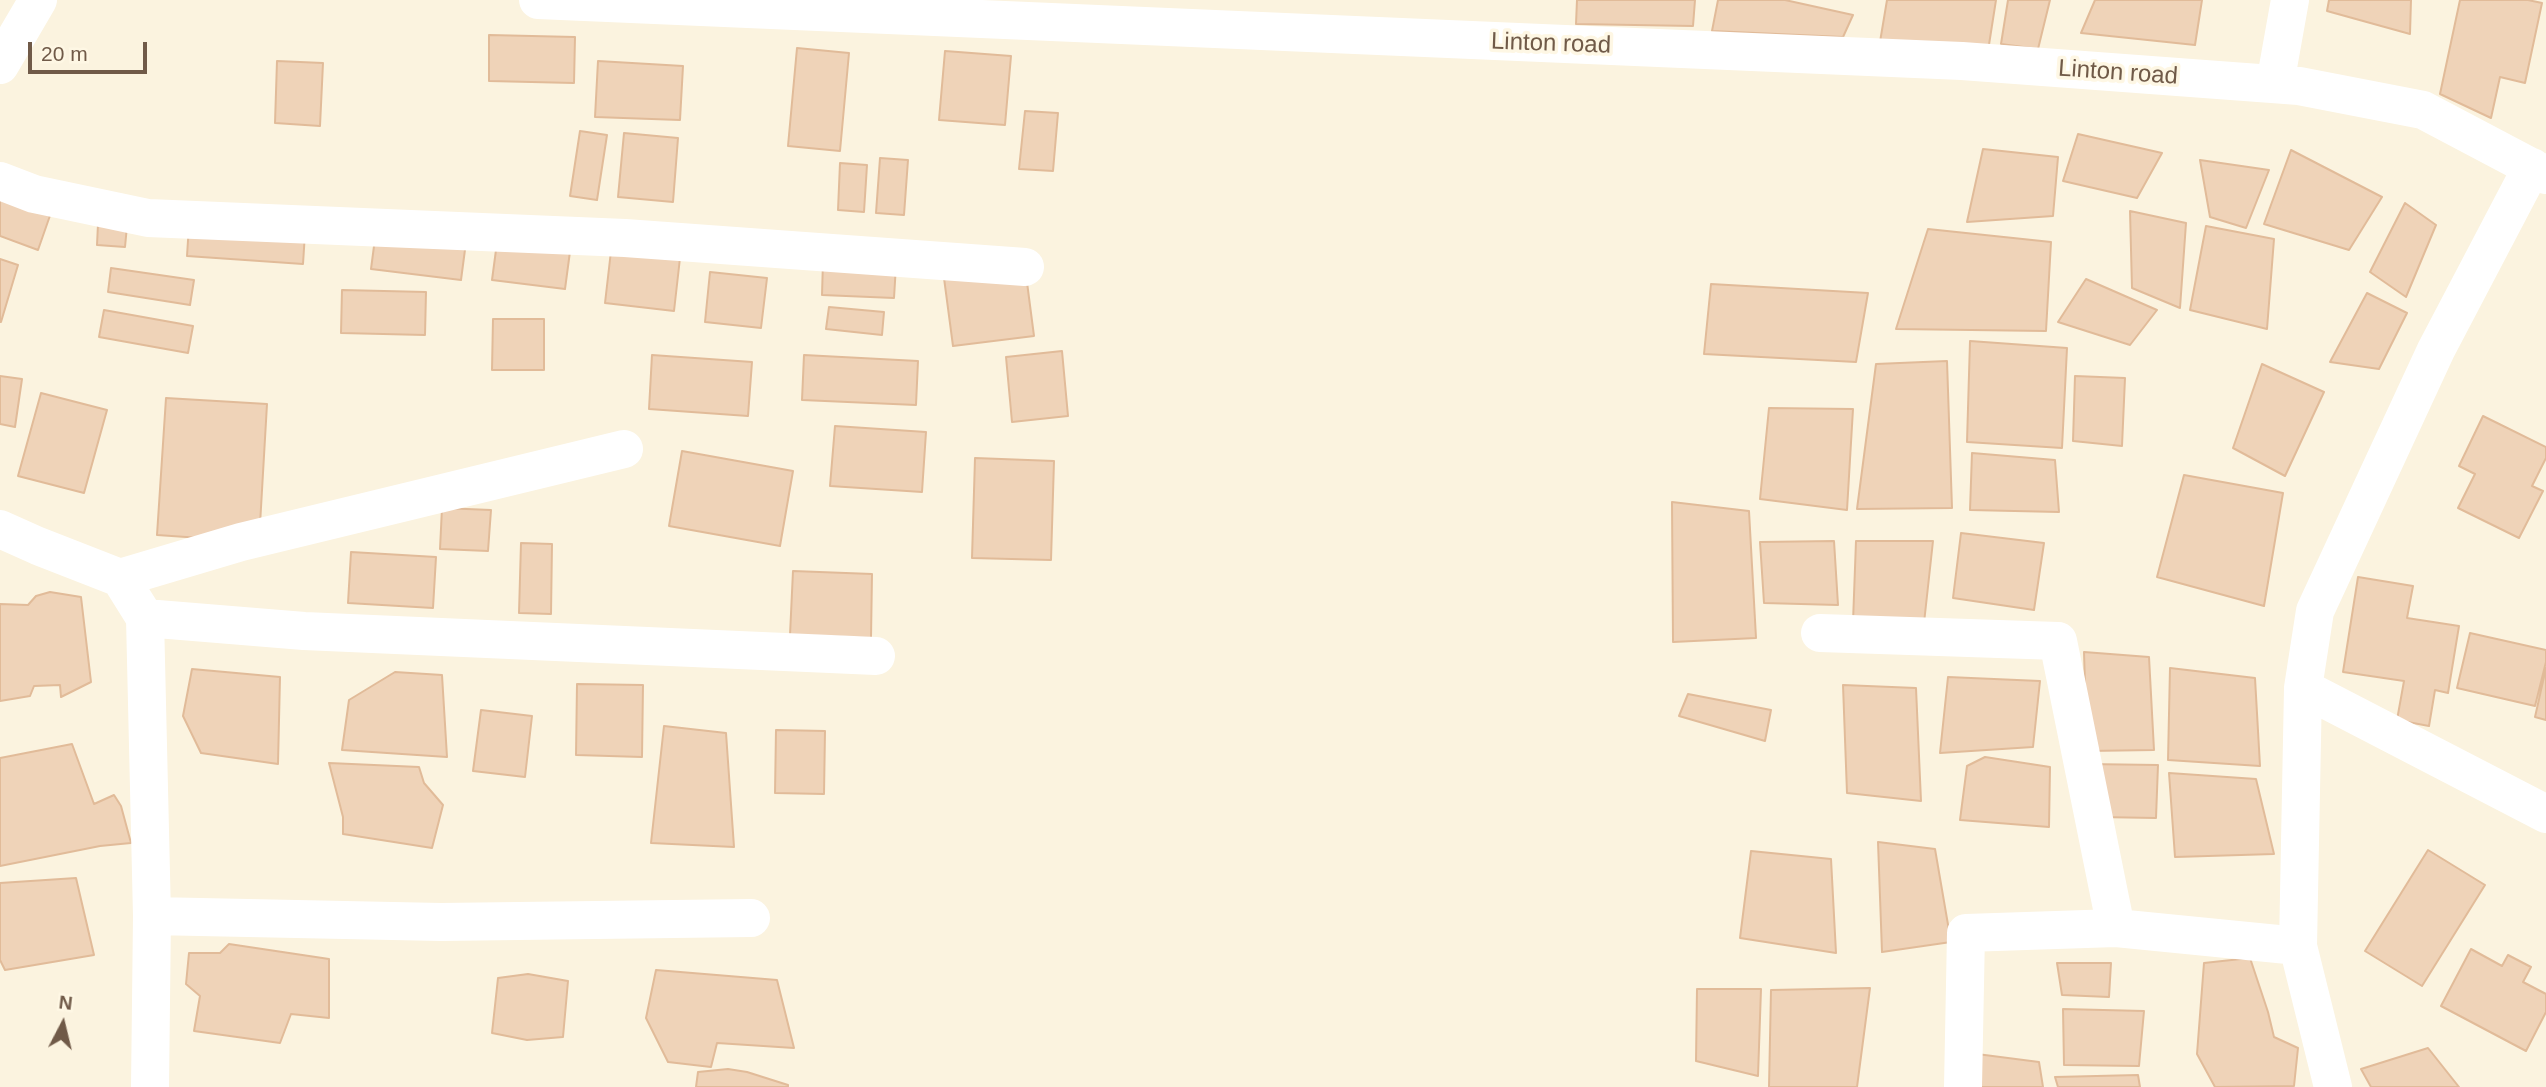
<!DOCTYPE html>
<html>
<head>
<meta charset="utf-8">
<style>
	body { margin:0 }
	#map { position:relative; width:2546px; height:1087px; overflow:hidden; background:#fbf3df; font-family:Helvetica,sans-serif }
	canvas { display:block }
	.north { position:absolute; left:28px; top:989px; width:70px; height:70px; -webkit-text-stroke:5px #fef7e4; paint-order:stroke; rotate:7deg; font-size:19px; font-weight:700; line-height:28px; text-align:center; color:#705a48 }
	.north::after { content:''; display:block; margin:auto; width:24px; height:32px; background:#705a48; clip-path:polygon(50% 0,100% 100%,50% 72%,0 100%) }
	.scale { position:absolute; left:28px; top:42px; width:119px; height:32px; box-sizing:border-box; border:4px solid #705a48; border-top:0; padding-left:9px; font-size:21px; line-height:24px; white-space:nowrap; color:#705a48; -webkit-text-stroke:5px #fef7e4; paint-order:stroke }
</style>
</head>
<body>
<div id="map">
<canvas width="2546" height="1087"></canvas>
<div class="north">N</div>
<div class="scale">20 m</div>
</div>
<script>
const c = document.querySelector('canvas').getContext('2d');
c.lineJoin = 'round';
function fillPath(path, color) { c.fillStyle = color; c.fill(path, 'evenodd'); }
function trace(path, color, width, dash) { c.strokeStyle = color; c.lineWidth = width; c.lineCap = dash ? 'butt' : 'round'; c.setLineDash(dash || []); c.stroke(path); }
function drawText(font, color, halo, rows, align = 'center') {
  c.font = font + ' Helvetica,sans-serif'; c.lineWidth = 7; c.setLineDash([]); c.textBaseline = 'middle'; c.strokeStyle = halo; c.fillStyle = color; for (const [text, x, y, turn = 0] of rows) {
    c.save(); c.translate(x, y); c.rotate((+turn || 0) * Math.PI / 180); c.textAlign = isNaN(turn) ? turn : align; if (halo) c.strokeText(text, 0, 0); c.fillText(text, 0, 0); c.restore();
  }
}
const building = new Path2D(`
	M1577 0H1695L1693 26 1576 24Z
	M1718 0H1785L1853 15 1843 37 1712 31Z
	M1887 0H1996L1988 51 1880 42Z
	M2008 0H2050L2038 49 2001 44Z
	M2095 0H2202L2195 45 2081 33Z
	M2329 0H2411L2410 34 2327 11Z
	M2460 0H2528L2542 3 2525 83 2500 77 2491 118 2440 94Z
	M489 35 575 37 574 83 489 81Z
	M797 48 849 53 840 151 788 146Z
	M945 51 1011 56 1005 125 939 120Z
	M277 61 323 63 320 126 275 123Z
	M598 61 683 66 680 120 595 117Z
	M1025 111 1058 113 1053 171 1019 169Z
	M580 131 607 135 597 200 570 196Z
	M624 133 678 138 673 202 618 197Z
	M2078 134 2162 153 2137 198 2063 181Z
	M1983 149 2058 157 2053 216 1967 222Z
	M2291 150 2382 197 2349 250 2264 224Z
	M880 158 908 160 904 215 876 213Z
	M2200 160 2269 170 2246 228 2210 217Z
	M840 163 867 165 864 212 838 210Z
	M0 187 53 207 38 250 0 236Z
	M2405 203 2436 225 2406 297 2370 272Z
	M2130 211 2186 223 2180 308 2132 288Z
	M98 224 127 226 125 247 97 245Z
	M189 225 305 233 303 264 187 256Z
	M2206 226 2274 239 2267 329 2190 310Z
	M1928 229 2051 242 2046 331 1896 329Z
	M376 231 466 242 461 280 371 269Z
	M498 235 571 244 565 289 492 280Z
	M611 251 680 258 674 311 605 303Z
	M0 259 18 265 1 322H0Z
	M823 261 896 265 894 298 822 295Z
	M1025 267 1034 336 953 346 944 278Z
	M111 268 194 280 190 305 108 292Z
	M710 272 767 278 761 328 705 322Z
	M2086 279 2157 310 2130 345 2058 322Z
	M1711 284 1868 293 1856 362 1704 354Z
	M342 290 426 292 425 335 341 333Z
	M2367 293 2407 313 2379 369 2330 362Z
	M829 307 884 312 882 335 826 329Z
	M104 310 193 326 188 353 99 337Z
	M493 319H544V370H492Z
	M1970 341 2067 348 2062 448 1967 442Z
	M1062 351 1068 416 1012 422 1006 357Z
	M652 355 752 362 748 416 649 409Z
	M804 355 918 361 916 405 802 400Z
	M1947 361 1952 508 1857 509 1876 364Z
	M2262 364 2324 392 2285 476 2233 448Z
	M0 376 22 379 15 427 0 424Z
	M2075 376 2125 378 2122 446 2073 441Z
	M41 393 107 410 84 493 18 476Z
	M166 398 267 404 259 542 157 535Z
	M1769 408 1853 409 1847 510 1760 499Z
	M2483 416 2546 447V458L2532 486 2543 491 2519 538 2458 508 2475 474 2459 466Z
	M835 426 926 432 922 492 830 486Z
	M682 451 793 471 780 546 669 526Z
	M1972 453 2055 460 2059 512 1970 510Z
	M975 458 1054 461 1051 560 972 558Z
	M2184 475 2283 493 2264 606 2157 577Z
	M1672 502 1749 511 1756 638 1673 642Z
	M442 508 491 510 488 551 440 549Z
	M1961 533 2044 543 2034 610 1953 598Z
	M1834 541 1838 605 1764 603 1760 542Z
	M1856 541H1933L1924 623 1853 622Z
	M521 543 552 544 551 614 519 613Z
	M351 552 436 557 433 608 348 603Z
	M793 571 872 574 871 638 790 635Z
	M2358 577 2413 586 2407 618 2459 626 2448 693 2435 690 2429 726 2397 720 2404 681 2343 672Z
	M50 592 81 597 91 682 61 697 60 685 34 686 30 696 0 701V604L28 605 36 596Z
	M2470 633 2546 650V662L2535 706 2457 688Z
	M2084 652 2149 657 2154 750 2087 751Z
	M2170 668 2255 678 2260 766 2168 760Z
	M2546 668V720L2535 717Z
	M192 669 280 677 278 764 201 753 183 716Z
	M395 672 442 675 447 757 342 750 349 700Z
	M1948 677 2040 681 2033 747 1940 753Z
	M577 684 643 685 642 757 576 755Z
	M1843 685 1916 688 1921 801 1847 793Z
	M1688 694 1771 710 1765 741 1679 716Z
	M481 710 532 716 525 777 473 771Z
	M664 726 726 733 734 847 651 843Z
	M776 730 825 731 824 794 775 793Z
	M72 744 94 804 114 795 121 806 131 843 100 846 0 866V758Z
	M1985 757 2050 767 2049 827 1960 820 1967 766Z
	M329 763 419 767 424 783 443 805 432 848 343 834V817Z
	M2086 764 2158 765 2156 818 2098 817Z
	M2169 773 2256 779 2274 854 2175 857Z
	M1878 842 1935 849 1951 942 1882 952Z
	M2428 850 2485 885 2422 986 2365 951Z
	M1751 851 1831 859 1836 953 1740 938Z
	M76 878 94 955 5 970 0 960V883Z
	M229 944 329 959V1018L291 1014 280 1043 194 1031 200 996 186 984 189 953H220Z
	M2471 949 2502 966 2508 955 2531 967 2523 982 2546 994V1012L2526 1051 2441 1006Z
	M2250 958 2268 1012 2274 1037 2298 1048 2294 1086 2215 1087 2197 1054 2204 963Z
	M2057 963H2111L2109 997 2062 995Z
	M656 970 777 980 794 1048 717 1043 711 1067 668 1062 646 1018Z
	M528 974 568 981 563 1037 527 1040 492 1033 498 978Z
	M1870 988 1857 1087H1769L1771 990Z
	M1697 989H1761L1758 1076 1696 1061Z
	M2063 1009 2144 1011 2139 1066 2064 1065Z
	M2428 1048 2459 1087H2371L2361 1069Z
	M1977 1054 2039 1062 2043 1087H1975Z
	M728 1069 747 1072 788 1085V1087H696L698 1072Z
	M2138 1075 2140 1087H2058L2055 1077Z`);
fillPath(building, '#efd3b8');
trace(building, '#e1bb99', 2);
trace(new Path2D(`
	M538 0 1962 61 2299 86 2423 110 2546 175
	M0 65 38 0
	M2275 84 2290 0
	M0 181 34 194 148 218 625 238 1025 267
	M0 529 38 546 120 578 241 542 624 449
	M120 578 145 618 304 631 876 656
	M145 618 152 916 150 1087
	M1820 633 2058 641 2116 928
	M2303 688 2546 814
	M152 916 441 922 751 918
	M1963 1087 1966 933 2116 928 2298 946
	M2333 1087 2298 946 2303 688 2315 611 2436 350 2532 167`), '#fff', 38);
drawText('24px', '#705a48', '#fef7e4', [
	["Linton road",1551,44,2],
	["Linton road",2118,73,4]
]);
</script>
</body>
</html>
